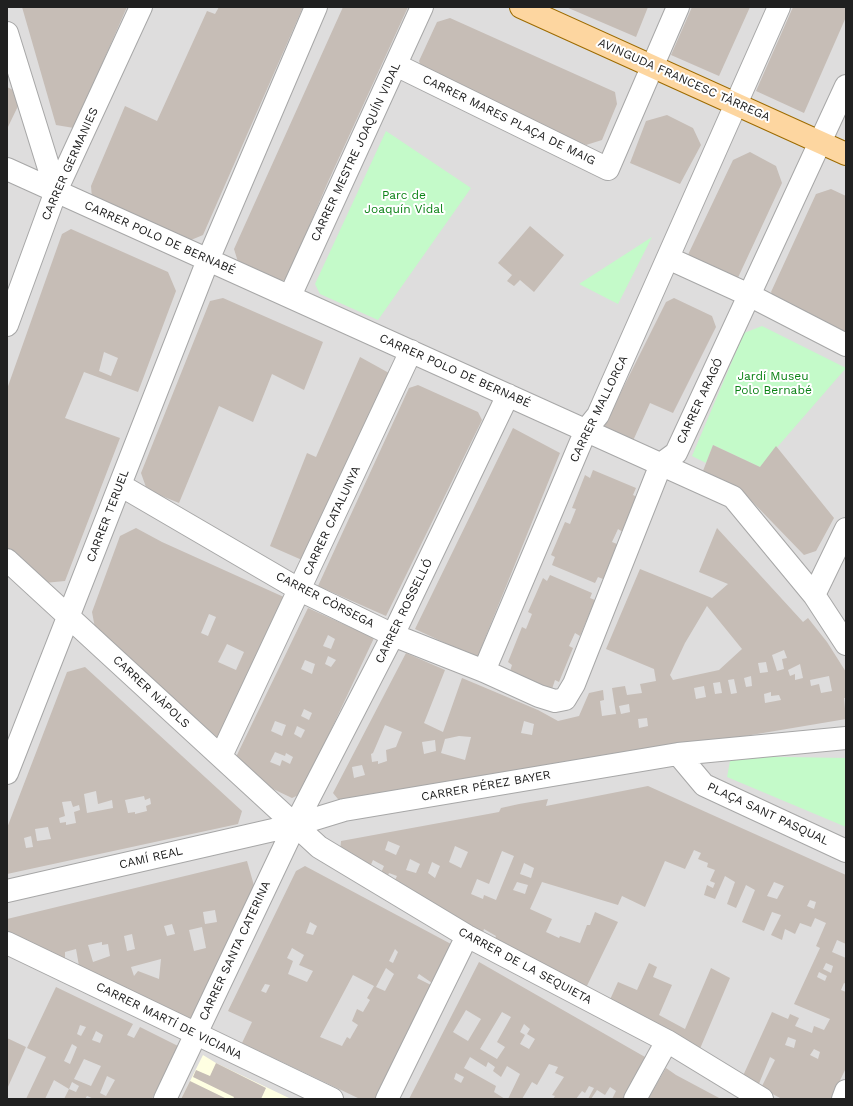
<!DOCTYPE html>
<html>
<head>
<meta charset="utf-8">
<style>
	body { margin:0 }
	#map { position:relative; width:853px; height:1106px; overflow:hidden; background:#f1eee7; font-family:"Work Sans",sans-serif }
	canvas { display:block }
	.frame { position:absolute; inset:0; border:8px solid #202020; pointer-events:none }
</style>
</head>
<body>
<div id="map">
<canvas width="853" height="1106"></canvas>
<div class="frame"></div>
</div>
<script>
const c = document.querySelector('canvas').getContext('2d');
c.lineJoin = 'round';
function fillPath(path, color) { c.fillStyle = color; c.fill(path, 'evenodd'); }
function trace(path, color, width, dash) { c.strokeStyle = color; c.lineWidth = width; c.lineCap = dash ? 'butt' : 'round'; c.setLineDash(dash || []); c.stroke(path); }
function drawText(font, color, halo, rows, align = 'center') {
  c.font = font + ' "Work Sans",sans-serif'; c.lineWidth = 4; c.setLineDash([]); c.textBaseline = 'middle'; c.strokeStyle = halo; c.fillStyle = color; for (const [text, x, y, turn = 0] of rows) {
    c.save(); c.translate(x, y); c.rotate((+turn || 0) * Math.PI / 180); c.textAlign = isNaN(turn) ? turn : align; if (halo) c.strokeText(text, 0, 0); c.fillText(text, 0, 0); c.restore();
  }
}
fillPath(new Path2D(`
	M7 7H846V1099H7Z`), '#dedddd');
fillPath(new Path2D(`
	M203 1055 216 1063 291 1099H181Z`), '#ffffe2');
fillPath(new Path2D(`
	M386 131 471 188 378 320 320 294 315 284Z
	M652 237 618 304 579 284Z
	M762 326 846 368 760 467 713 445 706 463 692 456 744 333Z
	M731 756 846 758V827L727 777Z`), '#c4fac9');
fillPath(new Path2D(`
	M22 7H127L74 128 56 125Z
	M219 7H303L203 235 191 240 92 198 91 186 125 106 157 121 207 11 215 14Z
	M343 7H408L327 184 287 279 279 282 238 262 234 249Z
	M566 7H648L636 37Z
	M692 7H750L719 76 671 55Z
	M793 7H846V17L804 113 756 91Z
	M450 18 615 92 617 104 602 140 586 145 422 70 419 61 437 22Z
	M7 87 15 91 19 104 7 129Z
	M667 115 693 128 701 145 680 184 630 163 646 121Z
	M750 152 776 166 782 183 735 284 685 261 733 160Z
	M831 189 846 196V333L775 300 771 292 816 194Z
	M530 226 564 255 534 292 520 280 514 286 507 281 512 275 498 263Z
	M71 229 168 272 176 291 138 392 84 372 65 418 120 438 65 581 44 583 7 547V389L62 234ZM104 352 118 358 111 376 99 371Z
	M223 298 323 342 304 390 272 374 253 422 219 406 179 503 147 490 141 473 210 301Z
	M674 298 712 316 716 327 673 413 650 403 632 443 602 430 666 302Z
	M360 357 389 373 302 560 270 546 307 453 316 457Z
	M418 385 478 412 482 420 386 616 318 586 409 388Z
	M513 428 560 453 477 658 415 629Z
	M713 445 760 467 776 446 834 518 816 551 804 555 741 490 701 476Z
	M593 470 636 488 633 495 637 497 623 532 618 529 612 542 617 544 603 579 598 577 595 583 552 565 555 557 551 555 565 522 570 524 576 509 572 508 585 475 590 478Z
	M136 528 162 542 286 598 219 739 95 628 92 612 120 536ZM209 614 216 617 208 636 201 633ZM227 644 244 652 236 670 218 662Z
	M717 528 803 622 808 618 827 642 846 672V698H844L846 719 342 804 333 793 406 653 445 670 424 723 443 732 462 678 538 710 558 721 579 716 589 693 603 690 604 700 600 701 602 716 616 714 612 688 625 686 627 695 642 693 640 684 656 681 654 669 606 649 640 569 712 598 728 584 699 572ZM707 606 742 649 719 670 673 680 670 675 685 643ZM784 650 787 658 782 659 784 669 777 671 772 655ZM766 662 768 672 760 673 758 663ZM800 664 803 678 795 680V674L790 676 788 670ZM751 676 752 686 746 687 744 678ZM829 676 832 691 821 693 819 684 811 686 810 680ZM734 679 737 693 731 694 728 680ZM720 682 722 693 715 694 713 683ZM704 686 706 697 696 699 694 688ZM771 692V696L779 695 781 700 765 703 764 694ZM629 704 630 712 621 714 619 706ZM647 718 648 726 639 728 638 719ZM524 721 534 724 532 735 521 733ZM385 725 402 732 396 747 386 750 387 761 378 764V761L372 762 371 754 373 753ZM459 736 471 737 465 760 441 753 445 739ZM435 740 436 751 424 754 422 742ZM362 765 365 775 354 778 352 767Z
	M550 575 592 593 590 598 595 600 580 636 575 633 569 646 573 648 559 682 555 680 552 689 510 671 512 665 508 662 522 627 526 629 532 614 528 612 543 578 547 581Z
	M308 608 374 638 301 794 292 798 271 788 236 757ZM328 635 335 639 331 649 323 646ZM328 656 336 660 331 667 325 664ZM305 660 315 664 312 674 301 669ZM304 709 312 713 309 720 301 716ZM275 721 286 725 282 736 271 731ZM297 726 305 730 301 738 294 734ZM275 752 285 756 286 753 293 757 290 764 282 760 280 766 270 762Z
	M85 667 242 811 238 824 7 874V828L67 672ZM96 791 98 804 112 800 113 808 87 813 84 794ZM144 796 145 800 150 798 151 804 146 806 147 811 135 814V812L128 813 125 800ZM71 801 73 807 79 805 80 810 74 812 76 823 66 825V822L60 823 59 818 65 816 62 802ZM48 827 51 839 37 841 35 829ZM31 836 33 847 26 848 24 838Z
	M648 786 846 875V944L837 940 832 952 846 958V984L844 983 841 990 846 992V1068L831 1099H782L761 1088 775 1060 770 1057 758 1086 742 1078 772 1012 788 1019 790 1014 799 1018 795 1026 812 1033 814 1026 824 1030 830 1019 794 1004 820 948 816 946 826 923 815 918 811 927 800 923 795 934 785 929 782 940 771 935 781 915 772 912 764 931 742 922 755 890 746 885 736 908 727 904 735 882 725 876 715 899 704 895 707 885 713 888 715 883 710 881 715 870 707 867 708 863 698 859 701 853 694 850 685 869 665 861 645 907 622 896 618 905 542 882 530 909 552 919 546 932 559 938 560 936 580 943 587 925H590L595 912 618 922 584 992 493 944 496 936 484 929 481 938 447 920 451 913 394 882 397 876 389 873 387 878 380 875 384 866 373 860 369 869 340 852 341 841 499 812 501 808 519 804 548 799 546 806ZM388 841 400 846 396 855 385 850ZM455 846 468 852 461 868 449 862ZM502 851 514 856 496 900 484 895 483 899 471 894 477 879 489 884ZM410 859 420 864 416 873 406 870ZM432 862 440 866 435 878 428 873ZM524 863 534 868 531 878 520 874ZM517 882 528 885 525 894 513 890ZM774 882 784 886 777 899 767 896ZM810 900 816 902 814 909 807 906ZM826 963 833 966 831 973 823 969ZM819 972 827 976 825 981 817 977ZM788 1037 796 1040 794 1048 785 1045ZM814 1049 820 1052 818 1059 810 1055Z
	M247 861 255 889 191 1020 79 966 76 949 65 952V960L7 932V919ZM215 910 217 922 205 924 203 912ZM172 924 175 934 167 936 164 926ZM202 927 206 948 194 951 189 930ZM132 934 135 949 127 951 124 936ZM102 942V945L108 944 110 956 93 962 88 945ZM161 959 159 979 138 971 134 976 131 967Z
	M305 866 451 944 432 983 419 974 417 978 431 985 375 1099H360L242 1043 252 1022 228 1011 296 871ZM310 922 317 926 313 935 306 933ZM292 948 304 955 299 965 313 971 307 982 288 974 293 961 287 958ZM395 949 398 952 393 963 389 961ZM386 968 394 974 385 991 376 987ZM353 975 374 986 367 998 370 1000 363 1012 357 1009 352 1021 358 1025 350 1039 347 1037 342 1046 320 1037ZM265 984 270 985 266 993 261 991Z
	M479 962 645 1057 623 1099H612L616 1091 610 1087 605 1095 597 1090 591 1099H588L594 1088 589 1086 585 1093 582 1091 576 1099H553L555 1096 552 1095 564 1077 555 1073 558 1067 549 1064 537 1085 532 1082 522 1099H508L520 1074 507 1066 501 1077 493 1071 495 1067 488 1062 486 1067 470 1057 464 1068 496 1086 494 1092 505 1099H409ZM466 1010 481 1019 468 1041 453 1032ZM502 1012 511 1017 497 1042 505 1047 497 1059 480 1049ZM524 1024 530 1029 527 1034 535 1039 529 1049 520 1044 525 1035 520 1032ZM456 1073 464 1077 461 1083 454 1079Z
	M649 963 657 967 653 977 672 985 659 1015 685 1029 711 968 730 978 699 1051 608 1004 618 982 637 990Z
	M56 987 133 1024 127 1035 134 1038 140 1027 178 1046 152 1099H94L87 1096 85 1099H64L69 1089 76 1092 79 1086 72 1082 69 1089 54 1080 45 1099H26L46 1057 27 1048ZM80 1025 86 1027 81 1036 77 1034ZM96 1031 103 1035 100 1043 92 1040ZM72 1044 77 1047 70 1064 64 1061ZM84 1059 101 1066 91 1086 74 1079ZM107 1076 115 1080 106 1096 100 1093Z
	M7 1038 26 1047 7 1089Z
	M216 1063 266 1088 261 1099H233L234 1097 193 1077 196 1070 210 1076Z
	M666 1068 676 1075 721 1099H648Z
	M190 1081 227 1099H181Z`), '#c6bdb6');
const minor = new Path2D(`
	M7 33 56 191
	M396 65 608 169 678 7
	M7 169 733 497 814 595 846 644
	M668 258 749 295 846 345
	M290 296 422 7
	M7 325 56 191 141 7
	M120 485 300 590 393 635 484 671 539 696 555 701 565 699 574 684 661 464 676 453 846 86
	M7 560 319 847 467 936 667 1041 762 1099
	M814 595 846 529
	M484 671 586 430 598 415 779 7
	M678 754 704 785 846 851
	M221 756 411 351
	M7 773 208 260 316 7
	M7 891 295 825 344 810 678 754 846 738
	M7 943 332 1099
	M165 1099 295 825 393 635 508 395
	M387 1099 467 936
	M635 1099 667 1041
	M843 1099 846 1091`);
const major = new Path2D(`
	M521 7 846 154`);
trace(minor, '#a7a7a7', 24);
trace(major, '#9d6b00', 24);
trace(minor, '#fff', 22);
trace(major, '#fdd6a0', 22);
drawText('12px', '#202020', '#fff', [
	["AVINGUDA FRANCESC TÀRREGA",684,80,24],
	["CARRER MARES PLAÇA DE MAIG",509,120,26],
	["CARRER MESTRE JOAQUÍN VIDAL",356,152,-65],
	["CARRER GERMANIES",70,164,-66],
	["CARRER POLO DE BERNABÉ",160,238,24],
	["CARRER POLO DE BERNABÉ",455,371,24],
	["CARRER ARAGÓ",700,401,-65],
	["CARRER MALLORCA",599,409,-64],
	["CARRER TERUEL",108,516,-69],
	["CARRER CATALUNYA",332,521,-65],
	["CARRER CÒRSEGA",325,600,27],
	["CARRER ROSSELLÓ",404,611,-64],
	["CARRER NÀPOLS",151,692,43],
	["CARRER PÉREZ BAYER",486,786,-10],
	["PLAÇA SANT PASQUAL",768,814,25],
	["CAMÍ REAL",151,858,-13],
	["CARRER SANTA CATERINA",235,951,-65],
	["CARRER DE LA SEQUIETA",525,966,28],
	["CARRER MARTÍ DE VICIANA",169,1021,26]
]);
drawText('12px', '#0b8216', '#fff', [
	["Parc de",404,195],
	["Joaquín Vidal",404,209],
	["Jardí Museu",773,376],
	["Polo Bernabé",773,390]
]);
</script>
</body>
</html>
